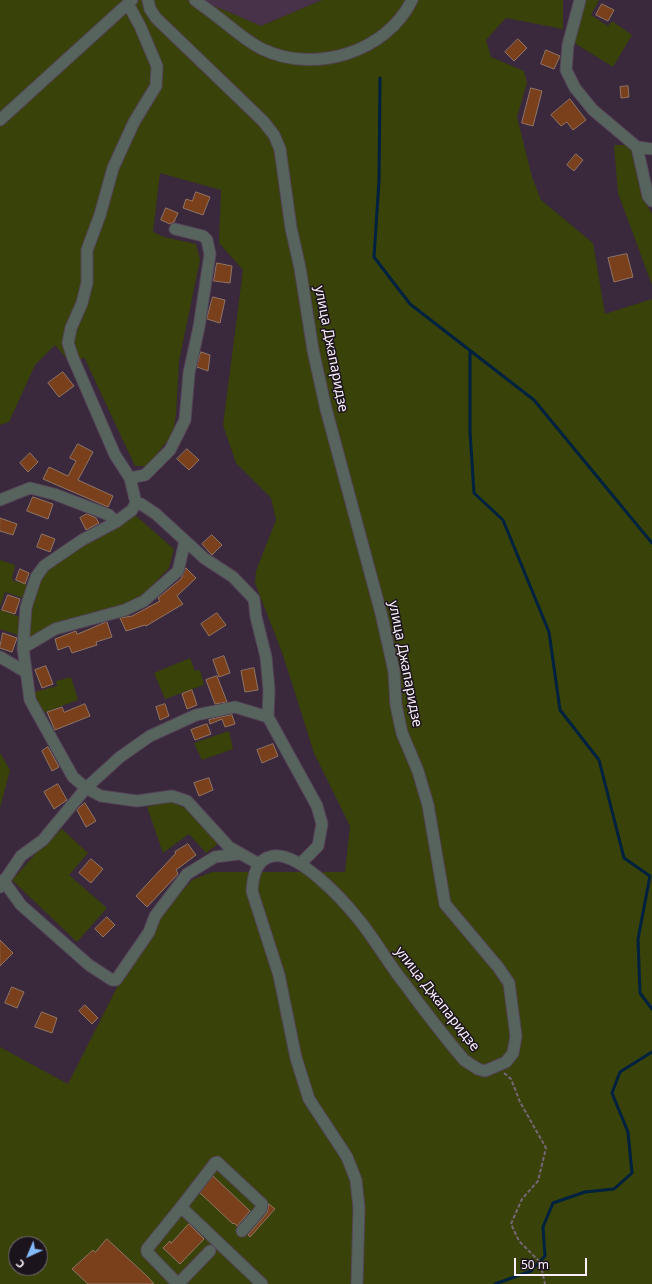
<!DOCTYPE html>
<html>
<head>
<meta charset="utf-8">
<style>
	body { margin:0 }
	#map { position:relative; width:652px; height:1284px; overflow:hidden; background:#3a283c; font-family:"Noto Sans",sans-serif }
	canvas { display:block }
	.north { position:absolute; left:8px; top:1236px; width:40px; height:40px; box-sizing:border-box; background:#1c141d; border:1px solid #756c76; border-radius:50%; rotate:224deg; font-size:11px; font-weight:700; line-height:16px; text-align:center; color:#fbeffc }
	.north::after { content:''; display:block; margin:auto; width:14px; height:18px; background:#85bbfb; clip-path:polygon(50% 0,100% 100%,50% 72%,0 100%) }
	.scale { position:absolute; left:514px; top:1258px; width:73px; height:18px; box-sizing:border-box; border:2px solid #fbeffc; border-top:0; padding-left:5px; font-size:12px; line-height:14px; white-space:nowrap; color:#fbeffc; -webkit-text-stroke:3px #1c141d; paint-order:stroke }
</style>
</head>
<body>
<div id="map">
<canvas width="652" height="1284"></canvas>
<div class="north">С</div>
<div class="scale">50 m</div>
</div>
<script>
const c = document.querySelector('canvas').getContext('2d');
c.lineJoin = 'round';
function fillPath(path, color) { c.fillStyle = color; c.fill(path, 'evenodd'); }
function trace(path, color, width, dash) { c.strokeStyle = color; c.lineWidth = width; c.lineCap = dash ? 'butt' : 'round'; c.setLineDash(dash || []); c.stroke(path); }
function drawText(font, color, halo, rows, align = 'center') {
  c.font = font + ' "Noto Sans",sans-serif'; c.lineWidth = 3; c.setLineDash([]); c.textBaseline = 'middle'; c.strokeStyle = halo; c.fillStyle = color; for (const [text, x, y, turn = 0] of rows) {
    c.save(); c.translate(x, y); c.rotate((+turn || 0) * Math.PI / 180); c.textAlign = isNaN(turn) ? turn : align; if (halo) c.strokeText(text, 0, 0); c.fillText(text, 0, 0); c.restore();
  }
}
fillPath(new Path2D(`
	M206 0H322L261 26 210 4Z`), '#48324a');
fillPath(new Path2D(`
	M0 0H206L210 4 261 26 322 0H563V29L506 18 486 40 491 57 524 71 527 83 517 117 532 177 541 200 593 243 605 314 652 299V1284H0V1047L68 1084 144 934 192 880 212 872H345L350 826 314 753 283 655 255 583 256 571 276 520 271 498 236 463 223 425 243 270 219 243 221 190 160 173 153 232 164 237 196 244 200 260 179 361 176 414 173 434 147 466H135L84 357 72 365 55 345 35 365 9 422 0 425ZM16 1244H40V1268H16Z
	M583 0H599L591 15 608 26 612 21 632 35 613 67 571 41Z
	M614 145H630L641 194 652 214V285L618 193Z
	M135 515 174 549 169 568 141 597 115 607 53 624 28 639 32 606 41 575 84 544Z
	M0 560 15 565 12 580 30 586 26 599 5 592 0 607Z
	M0 610 23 618 21 636 0 629Z
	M190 658 195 671 200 670 204 685 165 699 154 673Z
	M71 677 78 700 40 714 31 693 57 686 56 681Z
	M229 731 233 749 202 760 194 743Z
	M0 753 10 770 0 808Z
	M170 801 187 809 218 844 206 853 189 834 163 853 147 807Z
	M62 829 88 853 69 875 107 908 77 942 12 880 39 850Z`), '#384209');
trace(new Path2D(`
	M380 78 379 181 374 257 410 304 534 400 652 543
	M470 351V432L474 493 503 520 549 632 560 710 599 760 624 858 650 876 638 939 640 993 652 1009
	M495 1284 531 1271 545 1256 543 1227 553 1203 585 1192 614 1189 632 1173 628 1132 612 1093 620 1072 652 1052`), '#00213f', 3);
const building = new Path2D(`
	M602 4 614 10 608 21 596 15Z
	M518 39 527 48 514 61 505 52Z
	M546 50 560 56 554 69 541 64Z
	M628 86 629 97 621 98 620 87Z
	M531 88 542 91 533 126 522 123Z
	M570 99 586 120 573 130 567 122 561 126 551 115Z
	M576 154 583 160 574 171 567 165Z
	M196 192 210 197 203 215 183 208 186 199 192 201Z
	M166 208 178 213 174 222 170 224 161 220Z
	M627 254 633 277 614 282 608 258Z
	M217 263 232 266 230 283 214 281Z
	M213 297 225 300 220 323 207 319Z
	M201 352 210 355 208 371 197 367Z
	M63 372 74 386 59 397 48 383Z
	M78 444 93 452 78 480 113 496 108 507 43 479 49 467 68 476 76 461 70 458Z
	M187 449 199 460 189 470 177 459Z
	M30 453 38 462 28 472 20 463Z
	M33 497 53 504 48 519 27 511Z
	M87 514 96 518 99 523 86 530 80 518Z
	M0 518 17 524 13 535 0 531Z
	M42 534 55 539 50 552 37 547Z
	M212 535 222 545 212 555 202 544Z
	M186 568 196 578 177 596 183 604 146 626 145 625 126 631 120 618 132 616 160 601 158 598 181 579Z
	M20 569 29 573 25 584 16 580Z
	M8 595 20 599 15 614 2 610Z
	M217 613 226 625 209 636 201 624Z
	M107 622 112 637 96 642 97 645 72 653 69 646 58 650 55 639 76 631 77 634Z
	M3 633 17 638 12 652 0 648Z
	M224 656 230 673 219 677 213 660Z
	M46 666 53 684 42 688 35 670Z
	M254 668 258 690 245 692 241 671Z
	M217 676 227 702 215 704 206 680Z
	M192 690 197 705 187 709 182 694Z
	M85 704 90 716 55 730 47 712 62 707 64 712Z
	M165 704 169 716 160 720 156 707Z
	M232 715 235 724 225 727 222 719 210 724 209 720Z
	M207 724 211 734 195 740 191 730Z
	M273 744 278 756 262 763 257 750Z
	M48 747 59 767 52 771 42 751Z
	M209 778 213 790 199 796 194 783Z
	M58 784 67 800 54 809 44 792Z
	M85 803 96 821 86 827 77 810Z
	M188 844 196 855 176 870 178 874 147 907 136 896 176 853 175 852Z
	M91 859 103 869 91 883 79 873Z
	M107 917 115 925 103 937 95 929Z
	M0 940 13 953 0 966Z
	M12 987 24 992 17 1008 5 1003Z
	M85 1005 98 1018 92 1024 79 1011Z
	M42 1012 57 1018 52 1033 35 1027Z
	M213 1176 250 1211 237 1226 234 1223 233 1224 200 1193Z
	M269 1204 275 1209 250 1237 248 1235 267 1213Z
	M189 1224 204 1239 180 1264 163 1248 170 1241 171 1243Z
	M107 1239 148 1277 154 1284H88L72 1269 93 1250 95 1252Z`);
fillPath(building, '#79401b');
trace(building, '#907565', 1);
const minor = new Path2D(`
	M148 0 150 9 156 18 263 121 274 135 280 149 291 228 300 268 313 350 326 409 381 613 394 671 396 705 402 733 418 771 428 805 445 904 498 967 509 983 516 1036 513 1053 506 1062 485 1071 478 1069 464 1060C443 1035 423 1009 404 983 388 963 376 941 360 921 344 901 300 852 273 856 256 859 253 876 252 891L279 975 296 1058 309 1099 347 1157 356 1180 359 1208 357 1284
	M195 0C201 5 209 10 215 15 230 26 244 40 262 49 314 74 386 53 412 0
	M580 0 568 45 566 70 575 88 593 110 637 147 652 149
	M128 4 140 26 157 66 156 86 134 122 113 168 100 215 87 250V283L82 303 71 328 68 343 73 358 115 455 130 478
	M0 120 132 0
	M637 147 648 196 652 201
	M0 500 30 488 54 494 109 515 116 522 82 540 44 566 36 577 26 607 23 648 30 700 73 777 86 788 101 796 137 801 172 796 187 801 229 847 259 864
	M136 503 141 504 156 514 204 558 233 577 254 599 256 617 266 657 269 690 268 717
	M116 522 132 510 136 503 130 478 145 475 170 450 185 420 189 373 199 327 210 254 207 240 203 236 175 229
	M23 648 55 629 125 610 144 601 178 571 185 541
	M0 657 26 672
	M3 880 21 905 89 965 112 980H116L149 932 155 916 187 874 215 857 238 854
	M0 887 21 856 43 840 86 788 120 757 150 736 196 715 235 707 268 717 317 806 322 824 318 846 301 863
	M242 1231 261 1209 262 1204 217 1162 215 1163 181 1207 262 1284
	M178 1284 147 1252V1249L181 1207
	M178 1284 210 1251`);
trace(minor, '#554457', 13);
trace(new Path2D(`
	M504 1073 511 1079 520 1102 546 1148 538 1181 522 1199 511 1224 519 1241 540 1262 545 1284`), '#766677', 2, [4, 2]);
trace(minor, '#57645e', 11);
drawText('14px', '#fbeffc', '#1c141d', [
	["улица Джапаридзе",331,349,79],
	["улица Джапаридзе",405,664,79],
	["улица Джапаридзе",437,999,52]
]);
</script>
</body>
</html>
